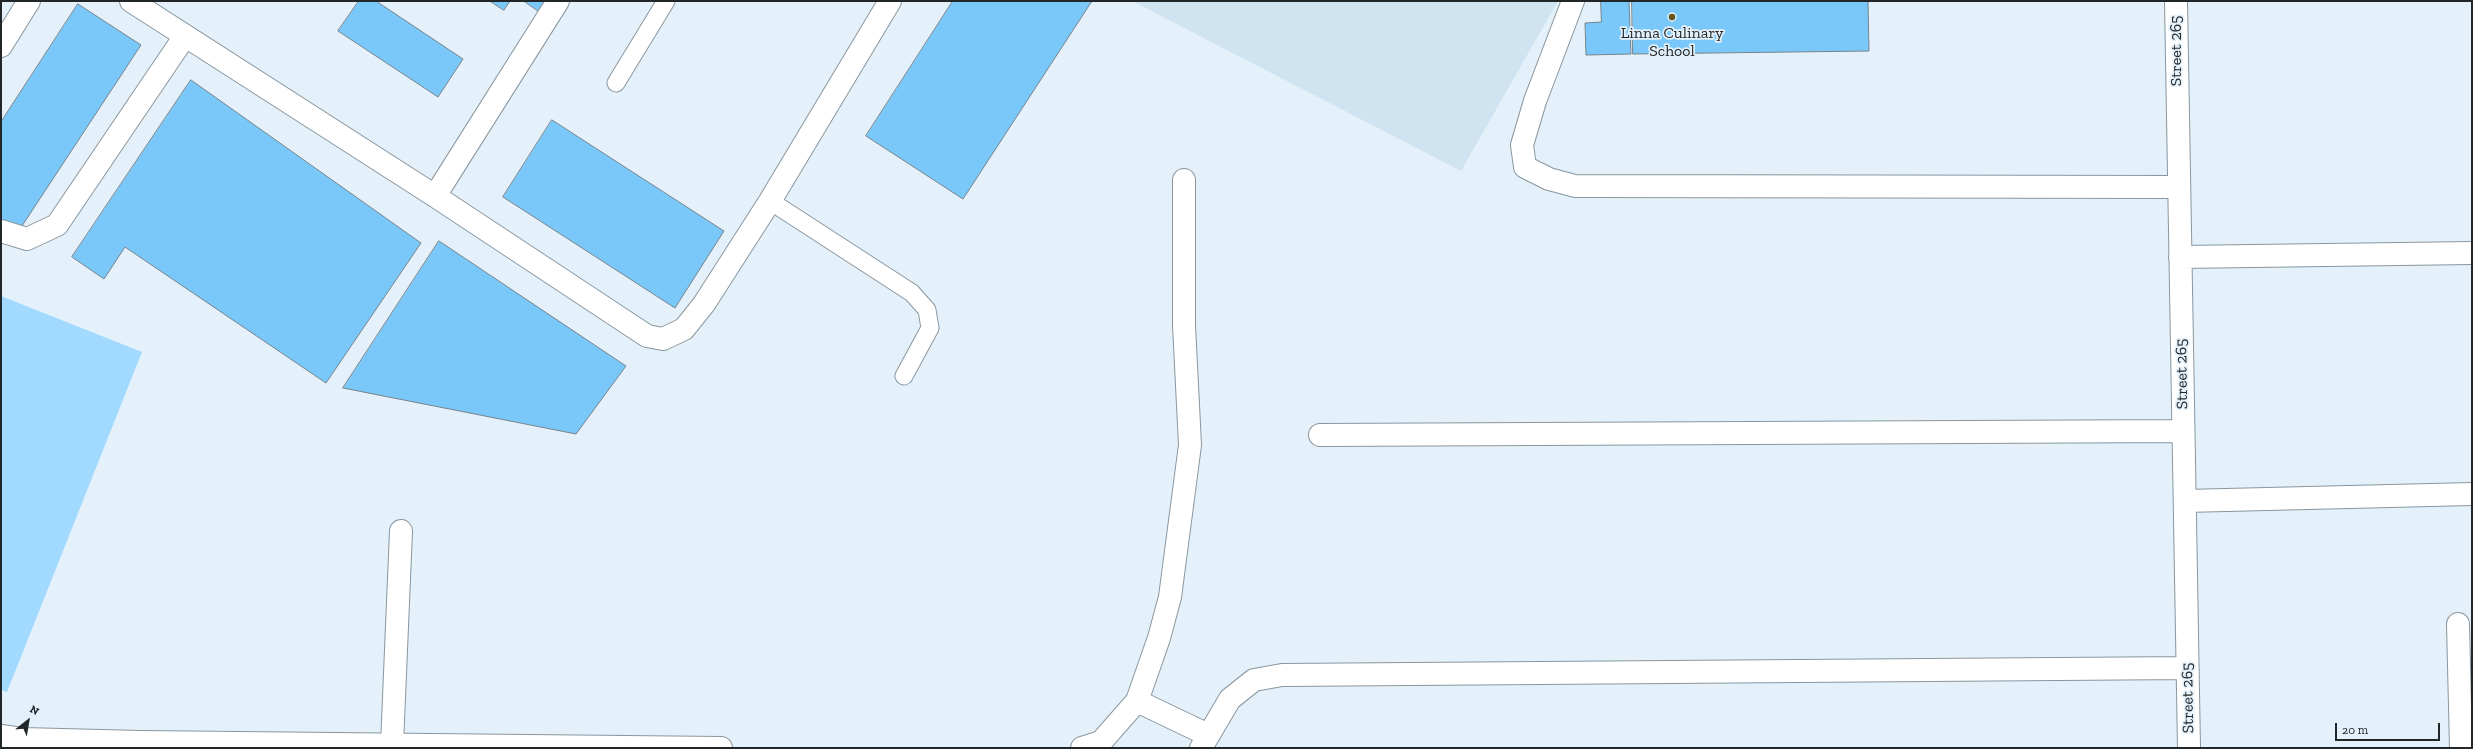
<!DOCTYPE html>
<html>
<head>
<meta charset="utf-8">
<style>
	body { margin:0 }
	#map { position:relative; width:2473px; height:749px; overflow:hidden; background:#e4f1fa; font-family:"Zilla Slab",serif }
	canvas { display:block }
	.frame { position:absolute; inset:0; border:2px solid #212629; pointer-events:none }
	.north { position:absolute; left:8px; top:701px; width:40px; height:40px; -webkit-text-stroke:3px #e4f1fa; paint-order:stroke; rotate:31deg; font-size:11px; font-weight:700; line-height:16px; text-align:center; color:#212629 }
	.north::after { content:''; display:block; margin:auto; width:14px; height:18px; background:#212629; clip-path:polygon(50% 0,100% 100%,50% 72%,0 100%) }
	.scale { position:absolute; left:2335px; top:723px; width:105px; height:18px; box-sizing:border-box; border:2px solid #212629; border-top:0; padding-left:5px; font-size:12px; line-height:14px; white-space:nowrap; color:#212629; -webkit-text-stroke:3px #e4f1fa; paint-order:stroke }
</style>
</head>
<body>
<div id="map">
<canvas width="2473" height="749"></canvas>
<div class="frame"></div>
<div class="north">N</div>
<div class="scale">20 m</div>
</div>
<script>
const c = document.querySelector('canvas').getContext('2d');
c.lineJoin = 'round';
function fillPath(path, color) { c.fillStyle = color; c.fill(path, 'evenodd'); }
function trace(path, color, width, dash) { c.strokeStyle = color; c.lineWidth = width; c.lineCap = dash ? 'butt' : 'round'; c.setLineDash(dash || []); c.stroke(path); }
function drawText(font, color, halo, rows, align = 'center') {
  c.font = font + ' "Zilla Slab",serif'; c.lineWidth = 3.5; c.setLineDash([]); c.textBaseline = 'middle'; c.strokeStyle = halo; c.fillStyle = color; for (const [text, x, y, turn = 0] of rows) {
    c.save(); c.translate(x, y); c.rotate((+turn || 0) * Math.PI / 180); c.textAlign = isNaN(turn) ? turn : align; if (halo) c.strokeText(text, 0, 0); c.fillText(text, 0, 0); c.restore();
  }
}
fillPath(new Path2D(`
	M1132 1H1558L1461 171Z`), '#cfe3f0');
fillPath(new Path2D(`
	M1 296 142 352 7 692 1 690Z`), '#a2daff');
const building = new Path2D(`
	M359 1H376L463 59 438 97 338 31Z
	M490 1H510L504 10Z
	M524 1H547L540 12Z
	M953 1H1092L963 199 866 136Z
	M1601 1H1629L1631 54 1586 55 1585 23 1601 22Z
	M1632 1H1868L1869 51 1633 54Z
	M78 4 141 45 18 232 1 221V122Z
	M191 80 421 243 326 383 125 247 104 279 72 257Z
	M552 120 724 231 675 308 503 197Z
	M439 241 626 366 576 434 343 388Z`);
fillPath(building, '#79c8f9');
trace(building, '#77838b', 1);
const lane = new Path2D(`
	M616 83 666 1
	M770 201 912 293 927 310 930 328 904 376`);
const street = new Path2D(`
	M131 1 435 196 647 336 663 339 684 329 704 304 770 201 890 1
	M1573 1 1535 101 1522 145 1525 167 1549 179 1575 186 2177 187
	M2176 1 2189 748
	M1 46 29 1
	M435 196 558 1
	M1 231 27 239 57 225 185 36
	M2180 257 2472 253
	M1320 435 2183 431
	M2185 501 2472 494
	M2458 624 2461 748
	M1137 701 1208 735
	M1 736 22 739 141 742 721 748
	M392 745 401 531
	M1082 748 1101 742 1137 701 1159 638 1170 597 1190 445 1184 325V180
	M1201 748 1230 699 1254 680 1282 675 2187 668`);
trace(lane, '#8a969e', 19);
trace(street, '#8a969e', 24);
trace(lane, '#fff', 17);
trace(street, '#fff', 22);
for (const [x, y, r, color] of [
	[1672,17,4,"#665523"]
]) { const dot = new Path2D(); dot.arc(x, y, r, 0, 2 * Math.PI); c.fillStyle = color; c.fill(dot); trace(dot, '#e4f1fa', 1.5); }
drawText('16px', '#212629', '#e4f1fa', [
	["Linna Culinary",1672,33],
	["School",1672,51]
]);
drawText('16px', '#212629', '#e4f1fa', [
	["Street 265",2176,51,-90],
	["Street 265",2182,374,-91],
	["Street 265",2188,698,-91]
]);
</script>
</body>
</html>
